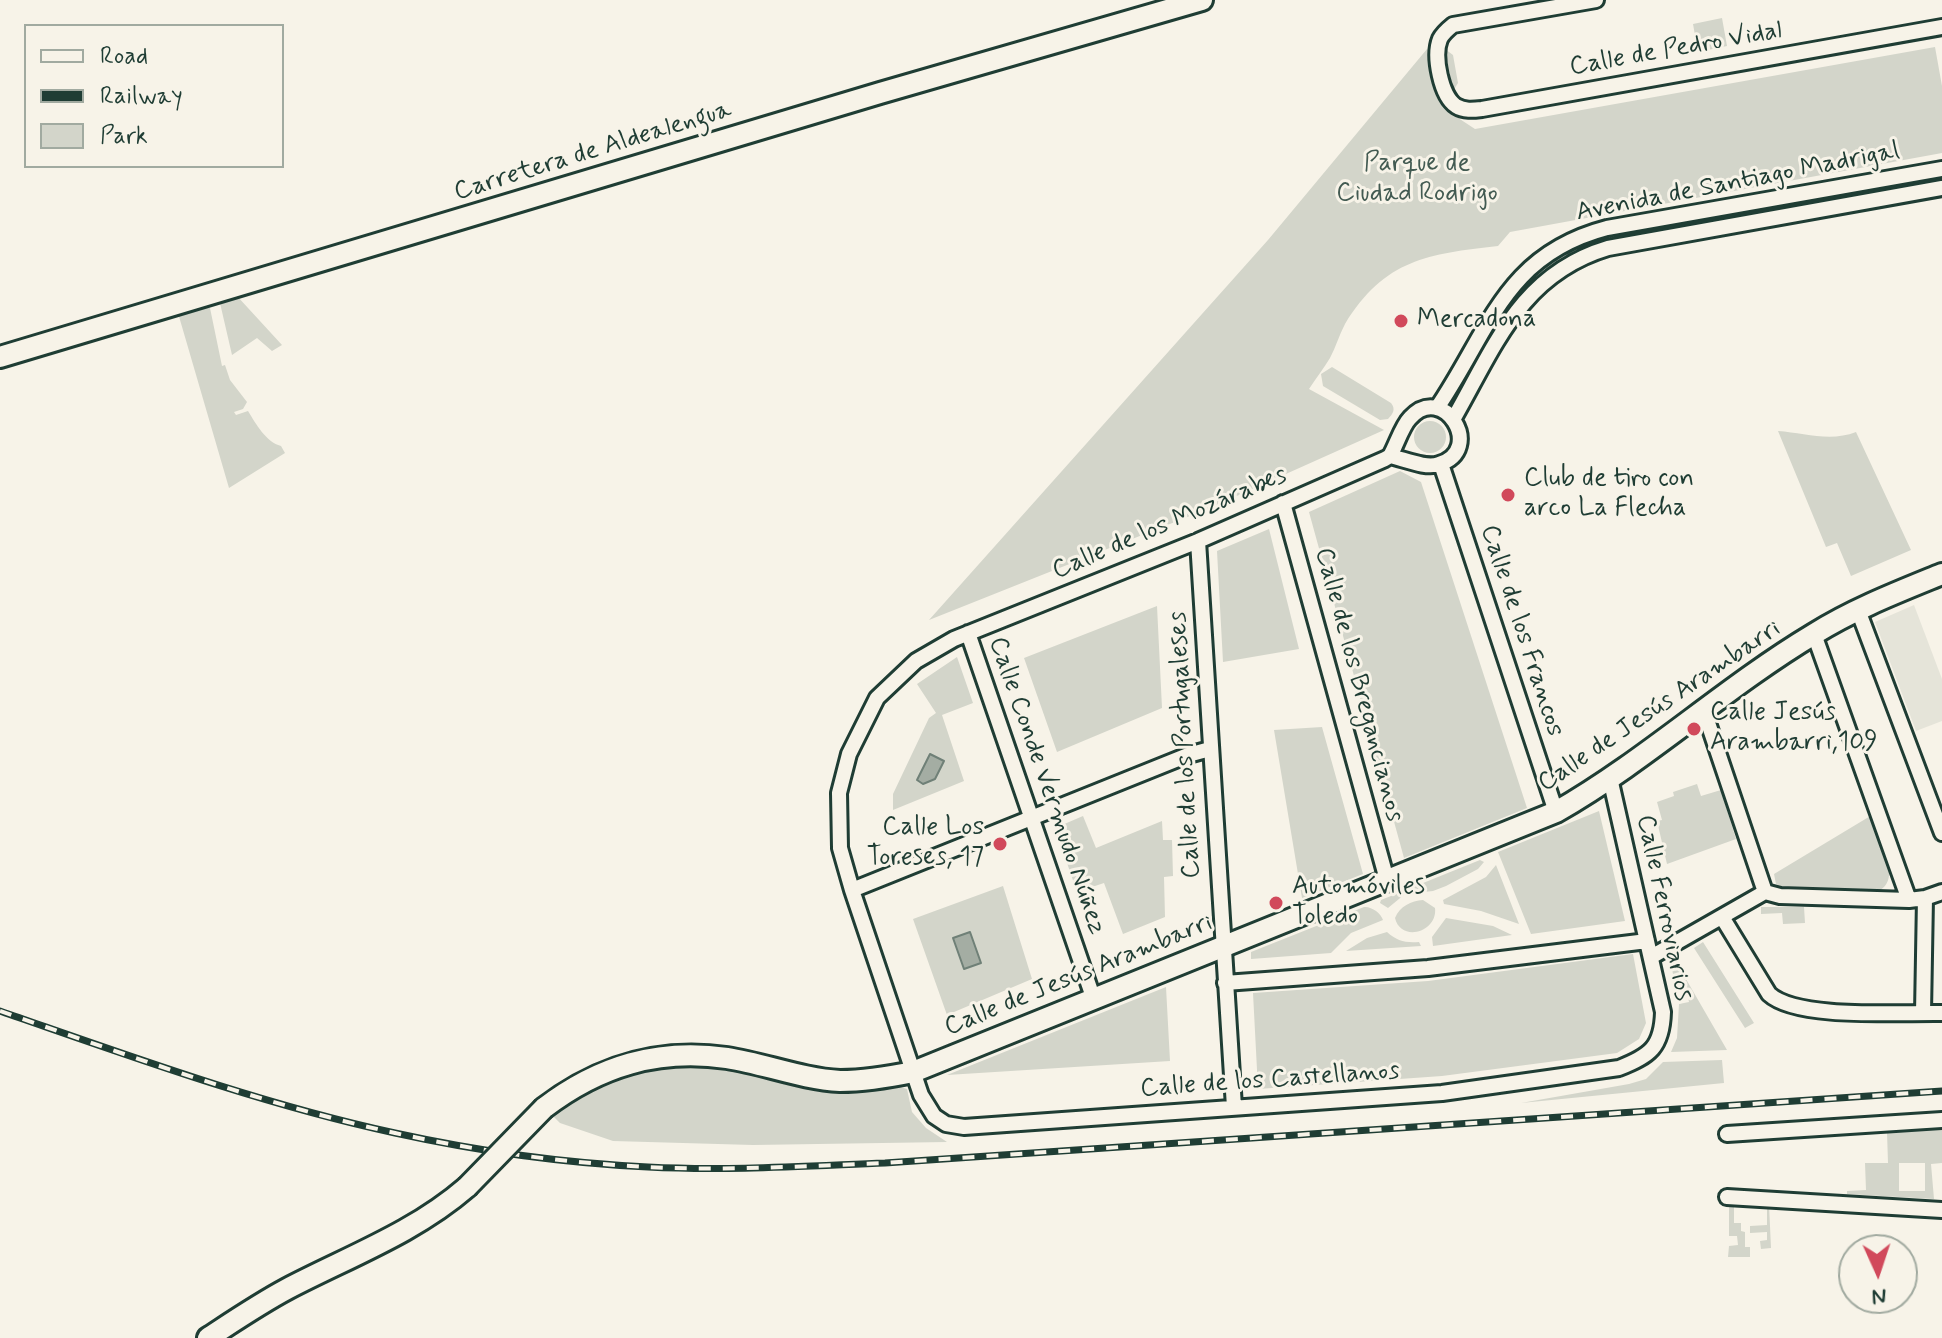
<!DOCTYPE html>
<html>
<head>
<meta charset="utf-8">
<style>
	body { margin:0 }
	#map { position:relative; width:1942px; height:1338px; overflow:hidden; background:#f7f3e8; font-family:Mynerve,sans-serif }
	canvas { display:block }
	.legend { position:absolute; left:24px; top:24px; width:260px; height:144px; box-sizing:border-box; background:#f7f3e8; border:2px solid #a1aaa0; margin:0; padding:10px 14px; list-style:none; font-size:24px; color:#1f3d34 }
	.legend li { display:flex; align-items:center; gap:16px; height:40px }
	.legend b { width:40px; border:2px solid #a1aaa0 }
	.north { position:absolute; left:1838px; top:1234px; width:80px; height:80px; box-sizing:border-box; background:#f7f3e8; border:2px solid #a1aaa0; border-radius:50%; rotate:177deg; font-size:22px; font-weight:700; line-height:32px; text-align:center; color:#1f3d34 }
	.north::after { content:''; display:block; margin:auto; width:28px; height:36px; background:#d1495b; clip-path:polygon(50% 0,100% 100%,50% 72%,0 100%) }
</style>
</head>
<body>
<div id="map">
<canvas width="1942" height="1338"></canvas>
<ul class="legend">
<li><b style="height:10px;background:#f7f3e8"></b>Road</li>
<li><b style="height:10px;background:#1f3d34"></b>Railway</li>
<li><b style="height:22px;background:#d3d5ca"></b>Park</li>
</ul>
<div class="north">N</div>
</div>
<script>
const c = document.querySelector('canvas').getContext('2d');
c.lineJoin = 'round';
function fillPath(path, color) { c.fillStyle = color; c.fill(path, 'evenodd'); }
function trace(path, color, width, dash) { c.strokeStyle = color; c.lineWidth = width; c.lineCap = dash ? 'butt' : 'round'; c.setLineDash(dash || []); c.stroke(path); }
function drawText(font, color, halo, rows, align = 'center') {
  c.font = font + ' Mynerve,sans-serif'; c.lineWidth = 6; c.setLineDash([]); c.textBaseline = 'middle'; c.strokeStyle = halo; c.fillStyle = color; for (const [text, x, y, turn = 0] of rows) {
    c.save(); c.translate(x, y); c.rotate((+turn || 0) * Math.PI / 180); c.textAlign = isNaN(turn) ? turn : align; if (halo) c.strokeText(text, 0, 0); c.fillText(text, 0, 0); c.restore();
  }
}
fillPath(new Path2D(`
	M1914 605 1942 679V721L1916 731 1875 622Z`), '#e5e4d9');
fillPath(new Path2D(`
	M1722 18 1727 46 1698 52 1693 24Z
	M1935 47 1942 86V153L1510 232 1498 246C1428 254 1385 259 1345 324 1339 335 1336 347 1330 358 1324 368 1316 378 1309 389L1384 430 1210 508 929 620 1268 240 1427 49 1435 88 1443 108 1475 129Z
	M1445 49 1453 55 1458 83 1453 91Z
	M1942 176V180L1760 213V209Z
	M1749 211 1750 215 1608 240 1567 255 1565 252 1607 237Z
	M1556 257 1558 261C1511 293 1487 345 1459 393L1455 391 1517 291Z
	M237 296 282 345 272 351 257 338 232 355 220 303Z
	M204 306 210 308 222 366 225 365 230 380 247 402 243 409 234 412 236 415 248 411C256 424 266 442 281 446L285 453 229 488 178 313Z
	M1332 367 1391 403C1396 409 1393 414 1388 419L1380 420 1323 386 1321 374Z
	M1414 437a16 16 0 1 1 32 0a16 16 0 1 1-32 0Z
	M1778 431C1804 433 1831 442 1856 432L1911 550 1851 576 1837 543 1826 547Z
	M1400 471 1421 482 1527 808 1404 858 1309 512Z
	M1269 529 1299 649 1223 662 1217 551Z
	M1157 606 1162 708 1057 752 1024 658Z
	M957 657 973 703 942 715 964 781 893 810V794L929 718 936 713 917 684Z
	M1322 727 1363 874 1302 898 1274 730Z
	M1697 784 1701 796 1721 790 1736 839 1667 864 1657 821 1662 820 1657 802 1674 796 1673 792Z
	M1599 811 1625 921 1531 934 1498 852Z
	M1872 815C1879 836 1905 882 1876 892L1790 890 1776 884 1774 874Z
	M1083 816 1096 848 1162 821 1163 840H1172L1173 876 1164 877 1165 917 1123 934 1104 883 1077 892 1055 828Z
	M1480 860 1484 862 1478 869 1446 886 1433 891 1405 894 1388 908 1380 903 1381 900Z
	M1496 865 1519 924 1481 911 1444 904 1443 900 1486 877Z
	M1003 886 1032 979 947 1015 913 919Z
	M1423 900 1435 908C1438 932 1401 943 1395 918 1400 906 1411 901 1423 900Z
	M1364 907C1371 906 1381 913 1383 920L1351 933 1331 953 1251 959V952Z
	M1761 907H1804L1805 923 1783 924 1782 913 1761 914Z
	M1446 918 1493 926 1512 935 1433 946 1432 937Z
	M1387 932C1397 941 1405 943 1419 942L1421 946 1346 951 1367 938Z
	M1703 942 1754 1023 1745 1028 1694 948Z
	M1633 954 1646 1023 1639 1039 1617 1053 1442 1076 1258 1089 1253 993 1428 981Z
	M1675 960 1727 1050 1671 1052 1677 1038 1679 1004 1689 1002 1685 983H1675L1671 965Z
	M1166 987 1170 1061 947 1075Z
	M1722 1060 1724 1083 1521 1103 1629 1084 1646 1079 1663 1062Z
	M694 1063 897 1086 907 1089 912 1112 926 1128 947 1142 753 1145 613 1141 560 1123 550 1113C603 1082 631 1065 694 1063Z
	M1942 1127V1163L1931 1164 1934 1199 1847 1194V1191L1866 1190 1865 1163H1888L1887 1132ZM1899 1163H1925V1191H1899Z
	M1729 1202H1734V1223H1741V1231L1745 1232V1247H1750V1257H1728L1729 1246 1738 1245 1737 1236H1729Z
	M1767 1204H1769L1771 1248 1761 1249 1760 1241 1767 1240V1232L1750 1233V1226L1767 1225Z`), '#d3d5ca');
const water = new Path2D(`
	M930 754 944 761 935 779 923 784 917 780Z
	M970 932 981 963 964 969 953 938Z`);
fillPath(water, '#a4ada3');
trace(water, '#6f8077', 2);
const street = new Path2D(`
	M1596 0 1453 25C1448 29 1443 33 1440 39 1433 56 1441 96 1456 106 1464 111 1473 110 1482 109L1942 27
	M1437 408C1490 330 1504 255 1607 228L1942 169
	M1454 418C1495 346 1521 274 1608 248L1942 188
	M1390 456C1396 446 1402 426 1410 418 1443 381 1486 450 1439 464 1426 469 1404 459 1390 456L1385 459 1198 541 954 639 916 661 877 698 849 754 839 793 840 848 852 890 921 1095 934 1116 946 1124 964 1127 1442 1093 1619 1068C1650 1056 1662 1047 1663 1012L1610 778
	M1441 464 1556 812
	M1283 503 1387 880
	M1198 541 1234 1107
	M1858 610 1942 833
	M968 633 1094 1000
	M1814 634 1909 900
	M1704 711 1765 892
	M852 890 1188 755 1210 749
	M1722 917 1769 994C1797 1020 1902 1012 1942 1013
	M1651 957 1765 892 1780 896 1909 900 1925 898 1942 892
	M1225 983 1428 968 1647 941
	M1923 1013 1925 898
	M1727 1134 1942 1120
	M1727 1197 1942 1210`);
const secondary = new Path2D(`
	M0 357 880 93 1202 0
	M544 1108C599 1066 658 1048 727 1058 765 1064 802 1079 840 1081 865 1081 889 1077 913 1072L1556 812C1647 760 1724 688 1814 634 1854 609 1898 592 1942 574
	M208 1338C234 1321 259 1304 287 1289 348 1257 414 1233 467 1187`);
trace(street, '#1f3d34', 20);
trace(secondary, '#1f3d34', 26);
trace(street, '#f7f3e8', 14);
trace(secondary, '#f7f3e8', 20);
const rail = new Path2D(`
	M0 1011C130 1056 261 1104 395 1133 477 1151 564 1163 648 1167 727 1171 806 1166 885 1163L1942 1091`);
trace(rail, '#1f3d34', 7);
trace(rail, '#f7f3e8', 4, [12]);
const secondaryBridge = new Path2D(`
	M467 1187 544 1108`);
trace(secondaryBridge, '#1f3d34', 26, []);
trace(secondaryBridge, '#f7f3e8', 20);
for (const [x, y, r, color] of [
	[1401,321,8,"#d1495b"],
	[1508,495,8,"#d1495b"],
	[1694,729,8,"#d1495b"],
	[1000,844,8,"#d1495b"],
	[1276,903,8,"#d1495b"]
]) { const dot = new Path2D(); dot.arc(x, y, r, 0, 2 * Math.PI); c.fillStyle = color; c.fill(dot); trace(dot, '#f7f3e8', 3); }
drawText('26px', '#1f3d34', '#f7f3e8', [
	["Calle de Pedro Vidal",1676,50,-10],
	["Carretera de Aldealengua",593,152,-17],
	["Avenida de Santiago Madrigal",1738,183,-11],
	["Calle de los Mozárabes",1170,524,-23],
	["Calle de los Francos",1521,631,72],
	["Calle de los Bregancianos",1358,685,75],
	["Calle de Jesús Arambarri",1660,707,-34],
	["Calle de los Portugaleses",1186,745,-93],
	["Calle Conde Vermudo Núñez",1046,786,71],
	["Calle Ferroviarios",1663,908,78],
	["Calle de Jesús Arambarri",1079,976,-22],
	["Calle de los Castellanos",1270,1081,-4]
]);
drawText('26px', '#435b52', '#f7f3e8', [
	["Parque de",1417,165],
	["Ciudad Rodrigo",1417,195]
]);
drawText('26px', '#1f3d34', '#f7f3e8', [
	["Mercadona",1417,321],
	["Club de tiro con",1524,480],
	["arco La Flecha",1524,510],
	["Calle Jesús",1710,714],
	["Arambarri,109",1710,744],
	["Calle Los",984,829,"right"],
	["Toreses, 17",984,859,"right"],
	["Automóviles",1292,888],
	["Toledo",1292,918]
], 'left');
</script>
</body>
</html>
